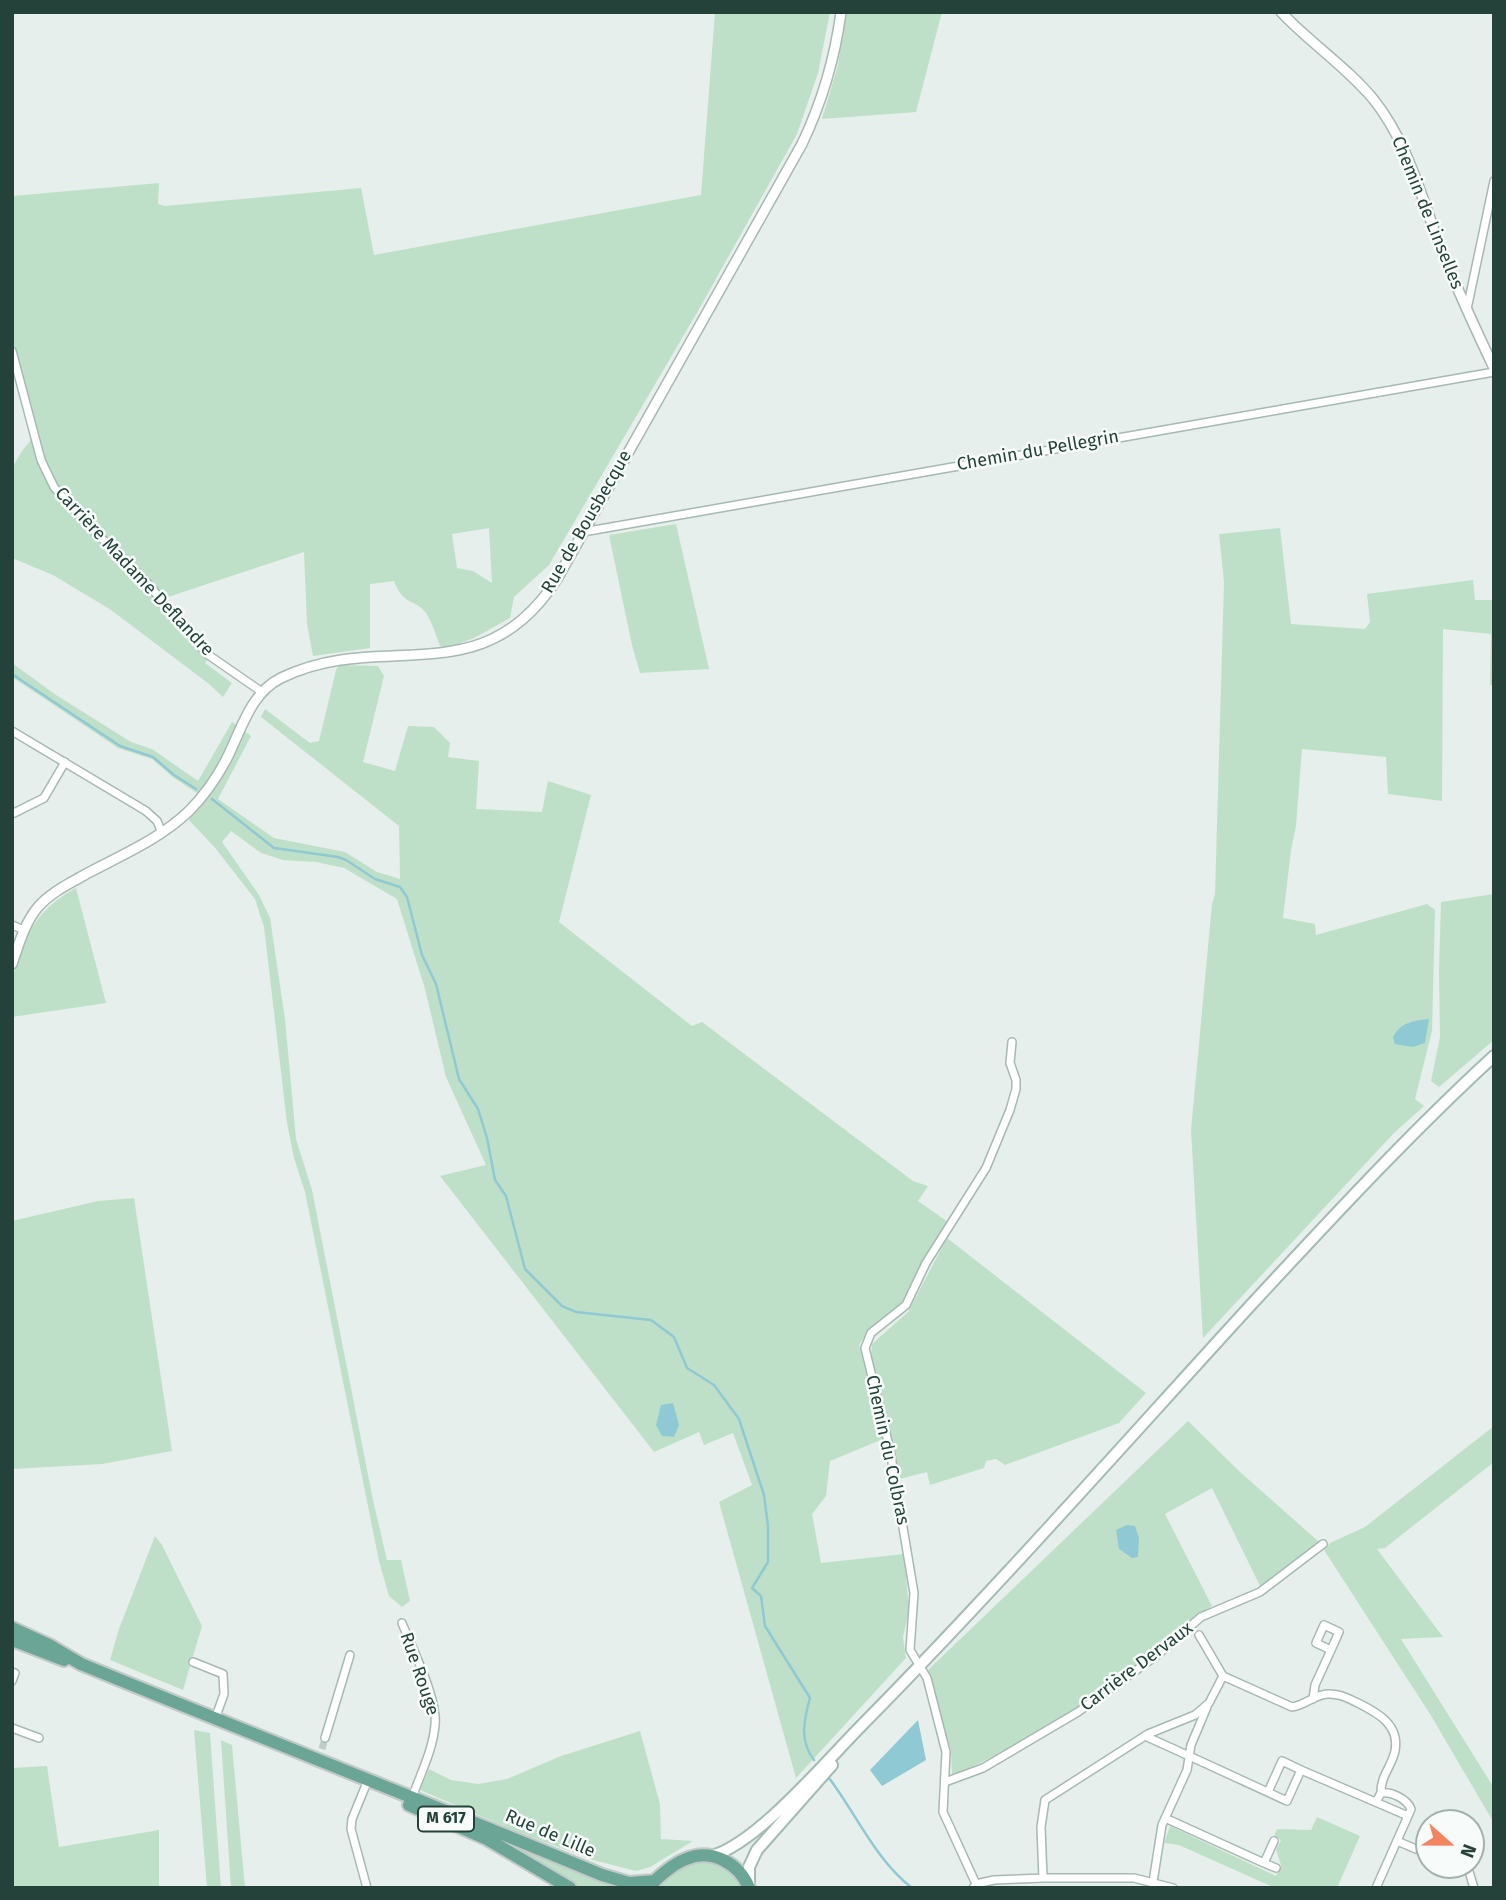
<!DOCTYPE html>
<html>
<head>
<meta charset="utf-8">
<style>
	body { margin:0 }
	#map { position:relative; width:1506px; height:1900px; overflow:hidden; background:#e6efeb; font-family:"Fira Sans",sans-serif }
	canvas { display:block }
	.frame { position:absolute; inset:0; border:14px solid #24423a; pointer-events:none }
	.north { position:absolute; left:1415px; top:1809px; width:70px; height:70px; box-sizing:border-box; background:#f7fbf9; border:2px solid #a3b1ad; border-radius:50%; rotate:111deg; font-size:19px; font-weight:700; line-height:28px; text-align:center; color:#24423a }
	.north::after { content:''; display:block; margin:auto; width:24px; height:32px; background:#f4845f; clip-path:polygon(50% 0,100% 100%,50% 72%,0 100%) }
</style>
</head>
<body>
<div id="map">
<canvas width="1506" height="1900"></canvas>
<div class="frame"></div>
<div class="north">N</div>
</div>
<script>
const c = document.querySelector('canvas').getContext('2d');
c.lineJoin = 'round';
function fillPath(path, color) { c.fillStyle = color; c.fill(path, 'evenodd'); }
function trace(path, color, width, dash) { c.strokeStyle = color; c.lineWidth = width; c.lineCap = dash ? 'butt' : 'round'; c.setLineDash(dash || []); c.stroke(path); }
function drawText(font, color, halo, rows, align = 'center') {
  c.font = font + ' "Fira Sans",sans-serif'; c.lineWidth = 5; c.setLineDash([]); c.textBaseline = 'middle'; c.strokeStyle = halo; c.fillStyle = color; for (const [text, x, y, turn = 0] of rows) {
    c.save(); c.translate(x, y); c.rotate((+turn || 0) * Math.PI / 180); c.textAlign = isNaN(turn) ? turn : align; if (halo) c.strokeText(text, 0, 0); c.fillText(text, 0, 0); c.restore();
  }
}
fillPath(new Path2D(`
	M715 12H830L818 73 797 134 698 311 549 565 514 597 510 618 474 638 447 648 440 646C436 635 432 622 426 613 416 599 403 606 394 581L370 584V648L313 656 307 624 304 552 165 598 160 602 208 659 205 663 232 683 223 697 209 684 111 610 53 575 12 558V468L22 451 31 440 12 367V196L159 183 158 204 165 206 361 188 374 255 701 195ZM489 528 492 583 473 571 457 568 452 534Z
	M845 12H942L916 112 822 119 838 65Z
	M676 524 709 669 640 673 632 645 609 535Z
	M1280 528 1291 624 1365 629 1370 622 1367 594 1473 580 1475 600H1494V685H1490L1491 634 1443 629 1442 801 1388 794 1386 757 1302 749 1296 826 1291 850 1283 918 1315 924 1316 935 1427 904 1435 910 1432 1031 1415 1099 1424 1106 1393 1134 1203 1338 1191 1130 1212 904 1215 894 1224 582 1219 534Z
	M12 663 56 695 131 742 152 749 198 781 232 722 251 736 218 799 274 838 345 852 377 872 400 879 399 826 261 717 265 709 310 743 319 741 336 670 339 665 378 666 384 676 363 762 395 771 408 726 434 727 450 743 448 757 479 761 476 809 542 812 548 781 591 795 559 922 692 1026 702 1022 913 1181 928 1186 918 1201 948 1222C931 1246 922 1270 908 1294 895 1315 872 1324 859 1345L883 1439 830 1461 826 1496 812 1514 821 1563 904 1554 909 1611 903 1637 906 1658 796 1778 719 1502 752 1485 733 1433 704 1445 699 1432 654 1452 440 1176 486 1165 446 1077 425 989 397 899 344 868 316 862 283 860 261 853 231 831 222 842 259 895 270 918 285 1019 296 1139 312 1190 373 1500 387 1560H401L410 1601 402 1607 389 1596 379 1561 305 1192 294 1158 287 1123 264 927 255 899 216 849 189 820 206 799 174 778 152 759 118 748 12 677Z
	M76 888 106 1003 12 1017C12 1005 10 990 13 978 22 937 38 908 76 888Z
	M1494 894V1040L1439 1087 1431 1081 1440 1037 1439 971 1441 902Z
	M134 1198 172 1451 102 1464 12 1469V1221L98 1201Z
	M947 1238 1146 1393 1119 1423 1005 1465 996 1459 986 1461 984 1468 930 1485 927 1472 899 1479 871 1357 872 1344 908 1312Z
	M1188 1421 1239 1471 1319 1542 1302 1559 1261 1588 1212 1488 1165 1514 1212 1606C1132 1671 1047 1735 952 1776L951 1751 928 1670Z
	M1494 1426V1462L1385 1548 1377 1549 1443 1637 1401 1639 1494 1788V1823L1430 1714 1324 1550 1330 1543 1365 1527Z
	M155 1536 162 1545 202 1626 183 1690 110 1660 119 1629Z
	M194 1730 210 1733 221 1888H207Z
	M640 1731 660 1804 661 1839 693 1841 650 1867 636 1871 593 1860 518 1832 420 1790 429 1769 451 1780 478 1784 507 1779 561 1756Z
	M221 1740 232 1745 245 1888H231Z
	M47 1766 59 1847 159 1830V1888H12V1768Z
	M1317 1817 1360 1836 1337 1888H1275L1179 1845 1164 1843 1170 1826 1276 1876 1281 1865 1276 1850 1281 1840 1274 1836 1277 1829 1311 1830Z
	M518 1847 582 1874 624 1888H579L516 1850Z
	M709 1860 729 1868 744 1888H654C672 1873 686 1863 709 1860Z`), '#bfe0c8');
fillPath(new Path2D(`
	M1429 1019 1425 1043 1413 1047 1395 1044 1393 1037C1401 1022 1413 1021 1429 1019Z
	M673 1403 679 1425 674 1437 662 1436 656 1425 661 1405Z
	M1127 1525 1135 1526 1139 1538 1138 1557 1132 1558 1119 1549 1116 1530Z
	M918 1720 926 1760 882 1786 870 1770Z`), '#8ec9d4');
trace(new Path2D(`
	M12 674 120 746 153 757 174 775 196 789
	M212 799 274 848 338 857 346 860 375 879 400 887 407 897 422 955 436 984 459 1079 478 1109 487 1138 495 1180 506 1196 525 1269 562 1306 576 1312 651 1320 674 1337 687 1368 714 1385 739 1419 764 1495 768 1526V1562L752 1588 761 1596 765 1626 810 1698C804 1720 799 1741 814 1760
	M829 1778C857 1815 875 1859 912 1888`), '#8ec9d4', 2.5);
trace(new Path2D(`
	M322 1749 325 1738`), '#bfccc8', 7, [7, 3.5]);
const minor = new Path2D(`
	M1467 309 1494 181
	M12 351 41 460 54 487 91 528 143 578 207 654 262 692
	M583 532 1494 372
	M12 731 146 811 157 821 162 833
	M14 813 44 798 65 762
	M12 925 24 930
	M402 1623C412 1648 438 1699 435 1725 433 1750 420 1775 412 1798
	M1324 1625 1339 1632 1331 1650 1316 1643Z
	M1199 1635 1223 1676
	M193 1662 223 1674 224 1694 215 1719
	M12 1672 15 1673 12 1681
	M1313 1699 1315 1685 1331 1650
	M12 1728 39 1738
	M1145 1736C1192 1757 1239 1779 1287 1801L1301 1770 1282 1761 1268 1792
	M325 1738 350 1655
	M1301 1770 1408 1816 1411 1809C1407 1799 1391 1791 1381 1793L1376 1802
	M945 1782 983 1768 1078 1712 1156 1656 1201 1617 1260 1592 1323 1544
	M1165 1818 1264 1863
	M1441 1822 1442 1823
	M1274 1841 1264 1863 1276 1868
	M1397 1841 1416 1849 1429 1851
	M1467 1865 1474 1888
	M1043 1878 1041 1827 1045 1800 1148 1734 1195 1715 1209 1703 1223 1676 1292 1707C1304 1706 1314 1695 1327 1694 1339 1693 1349 1699 1358 1703 1378 1713 1400 1725 1395 1751 1392 1766 1380 1777 1381 1793
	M1153 1882 1162 1825 1187 1770 1191 1745 1207 1707
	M976 1884 994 1880 1043 1878H1134L1173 1888
	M367 1888 351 1829 352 1819 368 1780
	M973 1888 976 1884 943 1812 946 1752 927 1678 910 1650 914 1593 890 1450 865 1348 871 1333 906 1305 926 1263 986 1168 1010 1110 1016 1089V1080L1010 1063 1012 1042
	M1376 1888 1408 1816`);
const tertiary = new Path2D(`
	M1281 12C1310 43 1347 67 1374 100 1408 143 1421 196 1440 246 1456 287 1475 328 1494 368
	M12 964C19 944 24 924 38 907 51 892 69 884 86 874 122 855 160 839 189 811 204 796 216 779 226 760 241 731 250 693 281 678 383 628 481 697 557 579L802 144C822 102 835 58 841 12`);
const secondary = new Path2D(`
	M711 1856C756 1845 828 1759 863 1724 996 1589 1122 1446 1250 1306 1329 1221 1408 1135 1494 1056
	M749 1886V1867L757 1850 832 1765`);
const primary = new Path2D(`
	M12 1628 49 1645 81 1664C254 1735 429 1803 602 1875L629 1883 655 1881
	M12 1640 64 1660
	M409 1805 487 1839 570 1888
	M650 1885C661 1875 673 1864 686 1859 711 1848 739 1863 749 1888`);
trace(minor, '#a8b8b2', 10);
trace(tertiary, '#a8b8b2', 12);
trace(secondary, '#a4bbb3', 14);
trace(primary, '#c2cac8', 16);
trace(minor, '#fff', 7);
trace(tertiary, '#fff', 9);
trace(secondary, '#fff', 10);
trace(primary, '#6aa596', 12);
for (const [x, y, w] of [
	[446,1819,56]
]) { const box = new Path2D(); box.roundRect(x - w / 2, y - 12.5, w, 25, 5); c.fillStyle = '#f7fbf9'; c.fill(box); trace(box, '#24423a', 2); }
drawText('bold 16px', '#24423a', null, [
	["M 617",446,1819]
]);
drawText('18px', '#24423a', '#f7fbf9', [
	["Chemin de Linselles",1427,213,68],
	["Chemin du Pellegrin",1038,451,-10],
	["Rue de Bousbecque",587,522,-60],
	["Carrière Madame Deflandre",134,572,47],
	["Chemin du Colbras",887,1450,78],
	["Carrière Dervaux",1137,1667,-37],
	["Rue Rouge",419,1674,71],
	["Rue de Lille",550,1834,23]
]);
</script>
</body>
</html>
